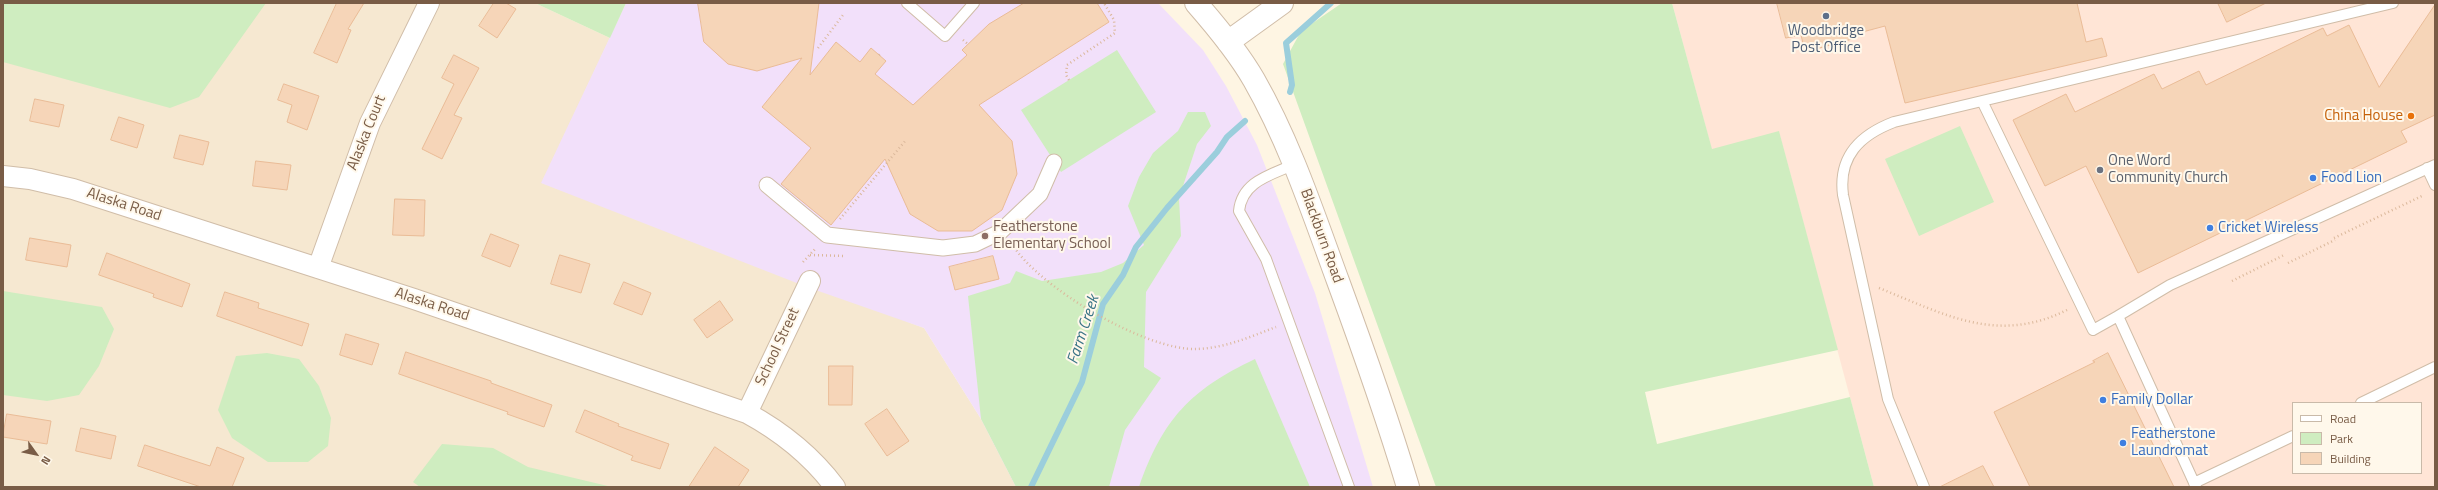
<!DOCTYPE html>
<html>
<head>
<meta charset="utf-8">
<style>
	body { margin:0 }
	#map { position:relative; width:2438px; height:490px; overflow:hidden; background:#fef5e3; font-family:"Titillium Web",sans-serif }
	canvas { display:block }
	.frame { position:absolute; inset:0; border:4px solid #795c46; pointer-events:none }
	.legend { position:absolute; left:2292px; top:402px; width:130px; height:72px; box-sizing:border-box; background:#fff8eb; border:1px solid #c9baa9; margin:0; padding:5px 7px; list-style:none; font-size:12px; color:#795c46 }
	.legend li { display:flex; align-items:center; gap:8px; height:20px }
	.legend b { width:20px; border:1px solid #c9baa9 }
	.north { position:absolute; left:16px; top:434px; width:40px; height:40px; -webkit-text-stroke:3px #fff8eb; paint-order:stroke; rotate:123deg; font-size:11px; font-weight:700; line-height:16px; text-align:center; color:#795c46 }
	.north::after { content:''; display:block; margin:auto; width:14px; height:18px; background:#795c46; clip-path:polygon(50% 0,100% 100%,50% 72%,0 100%) }
</style>
</head>
<body>
<div id="map">
<canvas width="2438" height="490"></canvas>
<div class="frame"></div>
<ul class="legend">
<li><b style="height:5px;background:#fff"></b>Road</li>
<li><b style="height:11px;background:#cfedc0"></b>Park</li>
<li><b style="height:11px;background:#f6d5b8"></b>Building</li>
</ul>
<div class="north">N</div>
</div>
<script>
const c = document.querySelector('canvas').getContext('2d');
c.lineJoin = 'round';
function fillPath(path, color) { c.fillStyle = color; c.fill(path, 'evenodd'); }
function trace(path, color, width, dash) { c.strokeStyle = color; c.lineWidth = width; c.lineCap = dash ? 'butt' : 'round'; c.setLineDash(dash || []); c.stroke(path); }
function drawText(font, color, halo, rows, align = 'center') {
  c.font = font + ' "Titillium Web",sans-serif'; c.lineWidth = 4; c.setLineDash([]); c.textBaseline = 'middle'; c.strokeStyle = halo; c.fillStyle = color; for (const [text, x, y, turn = 0] of rows) {
    c.save(); c.translate(x, y); c.rotate((+turn || 0) * Math.PI / 180); c.textAlign = isNaN(turn) ? turn : align; if (halo) c.strokeText(text, 0, 0); c.fillText(text, 0, 0); c.restore();
  }
}
fillPath(new Path2D(`
	M3 3H535L610 38 542 183 924 328 981 419 1016 487H3Z`), '#f6e8d1');
fillPath(new Path2D(`
	M1672 3H2435V487H1874L1779 132 1712 150ZM2293 403H2421V473H2293Z`), '#ffe5d6');
fillPath(new Path2D(`
	M626 3H1158L1203 50 1226 86 1257 145 1315 293 1373 487H1016L981 419 924 328 807 287 541 183Z`), '#f2e0fa');
fillPath(new Path2D(`
	M3 3H266L199 97 170 108 3 62Z
	M535 3H626L610 38Z
	M1342 3H1672L1712 149 1779 131 1838 350 1645 392 1657 444 1850 397 1874 487H1436L1283 64 1301 31Z
	M1117 50 1156 112 1061 172 1021 110Z
	M1188 112H1205L1211 126 1197 144 1179 198 1181 236 1146 292 1144 367 1161 378 1125 430 1109 487H1016L981 419 968 296 1010 283 1016 271 1042 281 1101 272 1123 263 1144 245 1128 206 1139 177 1153 153 1178 131Z
	M1960 126 1994 202 1919 236 1885 159Z
	M3 291 102 307 114 329 99 366 79 395 47 401 3 395Z
	M267 353 299 359 319 386 331 418 328 446 308 462H268L232 438 218 410 236 356Z
	M1255 359 1310 487H1139C1163 419 1190 390 1255 359Z
	M442 444 493 448 528 467 612 487H420L413 482Z`), '#cfedc0');
trace(new Path2D(`
	M1290 92 1292 85 1286 43 1331 3
	M1031 487 1082 382 1103 304 1123 275 1136 247 1167 208 1217 152 1227 137 1245 121`), '#9bcedc', 6);
const building = new Path2D(`
	M337 3H364L348 29 351 30 337 63 314 53Z
	M494 3H506L516 9 497 38 479 26Z
	M698 3H819L810 75 836 42 860 62 871 48 886 61 875 74 913 105 967 55 962 50 989 24 1024 3H1097L1109 22 979 105 1012 141 1017 174 1002 210 972 231H938L910 214 885 159 831 225 781 184 811 148 762 107 802 58 757 71 728 64 704 42Z
	M1777 3H2077L2086 42 2102 38 2107 56 1905 103 1885 26 1855 34 1856 38 1805 52 1801 35 1786 38Z
	M2218 3H2266L2227 22Z
	M2435 5V115L2401 131 2407 142 2138 273 2086 166 2045 186 2013 120 2066 94 2075 112 2154 74 2162 89 2199 71 2206 85 2323 28 2327 36 2349 25 2379 87Z
	M454 55 479 68 454 115 462 118 442 159 422 149 454 84 442 78Z
	M284 84 319 96 307 130 287 122 292 105 278 100Z
	M35 99 64 105 59 127 30 121Z
	M119 117 144 125 137 148 111 140Z
	M180 135 209 142 203 165 174 158Z
	M256 161 291 165 287 190 253 186Z
	M395 199 425 200 424 236 393 235Z
	M491 234 519 245 510 267 482 256Z
	M30 238 71 245 67 267 26 260Z
	M107 253 190 284 182 307 153 297 154 294 99 275Z
	M560 255 590 264 581 293 551 284Z
	M993 256 999 279 955 290 949 267Z
	M624 282 651 293 642 315 614 304Z
	M225 292 259 303 258 308 309 324 302 346 217 316Z
	M720 301 733 320 707 338 694 320Z
	M346 334 379 344 372 365 340 355Z
	M406 352 491 381V383L552 405 544 427 507 414 508 412 399 374Z
	M2108 353 2174 487H2030L1994 412 2095 362 2093 361Z
	M829 366H853L852 405H829Z
	M887 409 909 441 887 456 865 424Z
	M585 410 619 424 618 426 669 444 660 469 631 460 633 456 576 432Z
	M7 414 51 421 47 444 3 437Z
	M81 428 116 436 111 459 76 451Z
	M145 445 210 466 217 447 244 458 232 487H201L138 466Z
	M715 447 749 470 738 487H689Z
	M1983 466 1994 487H1940Z`);
fillPath(building, '#f6d5b8');
trace(building, '#eabc97', 1);
const service = new Path2D(`
	M907 3 945 36 974 3
	M1983 103 2093 330 2118 316
	M1295 164C1271 175 1242 181 1239 211L1266 259 1349 487
	M2427 168 2435 185
	M2361 403 2435 367
	M2194 483 2293 436
	M1924 487 1888 399 1843 195C1838 156 1860 135 1894 122L2393 3
	M2196 487 2118 316 2170 285 2435 165`);
const pedestrian = new Path2D(`
	M767 185 827 235 943 248 975 244 1000 232 1040 194 1054 162`);
const minor = new Path2D(`
	M3 176 30 179 73 189 414 299 747 413C782 432 811 455 835 487
	M318 268 370 123 429 3
	M747 413 810 281`);
const tertiary = new Path2D(`
	M1196 3C1217 27 1238 52 1254 80 1290 143 1313 213 1338 281 1363 349 1387 417 1408 487
	M1228 42 1282 3`);
trace(service, '#d0bda8', 12);
trace(pedestrian, '#d0bda8', 17);
trace(minor, '#d0bda8', 22);
trace(tertiary, '#d0bda8', 24);
trace(new Path2D(`
	M963 40 969 45
	M818 48 843 15
	M879 55 881 53
	M1069 80 1066 75 1067 65 1115 33 1114 20 1104 3
	M840 219 906 140
	M2334 238 2424 195
	M1012 244C1038 287 1146 351 1197 349 1225 348 1250 337 1276 327
	M810 255 845 256
	M803 262 816 248
	M2288 263 2335 240
	M2232 281 2284 255
	M1879 288C1944 314 1997 345 2067 310`), '#dbb89b', 2.5, [1, 3]);
trace(service, '#fff', 10);
trace(pedestrian, '#fff', 15);
trace(minor, '#fff', 20);
trace(tertiary, '#fff', 22);
for (const [x, y, r, color] of [
	[1826,16,4,"#5c6f8a"],
	[2411,116,4,"#e8710a"],
	[2100,170,4,"#6b7280"],
	[2313,178,4,"#3f7fe0"],
	[2210,228,4,"#3f7fe0"],
	[985,236,4,"#8d6e63"],
	[2103,400,4,"#3f7fe0"],
	[2123,443,4,"#3f7fe0"]
]) { const dot = new Path2D(); dot.arc(x, y, r, 0, 2 * Math.PI); c.fillStyle = color; c.fill(dot); trace(dot, '#fff8eb', 1.5); }
drawText('15px', '#4e5e75', '#fff8eb', [
	["Woodbridge",1826,31],
	["Post Office",1826,48]
]);
drawText('15px', '#c56008', '#fff8eb', [
	["China House",2403,116]
], 'right');
drawText('15px', '#795c46', '#fff8eb', [
	["Alaska Court",367,133,-68],
	["Alaska Road",124,205,18],
	["Blackburn Road",1321,236,70],
	["Alaska Road",432,305,18],
	["School Street",778,347,-65]
]);
drawText('15px', '#5b616d', '#fff8eb', [
	["One Word",2108,161],
	["Community Church",2108,178]
], 'left');
drawText('15px', '#366cbe', '#fff8eb', [
	["Food Lion",2321,178],
	["Cricket Wireless",2218,228],
	["Family Dollar",2111,400],
	["Featherstone",2131,434],
	["Laundromat",2131,451]
], 'left');
drawText('15px', '#785e54', '#fff8eb', [
	["Featherstone",993,227],
	["Elementary School",993,244]
], 'left');
drawText('italic 16px', '#3b7587', '#fff8eb', [
	["Farm Creek",1084,330,-72]
]);
</script>
</body>
</html>
